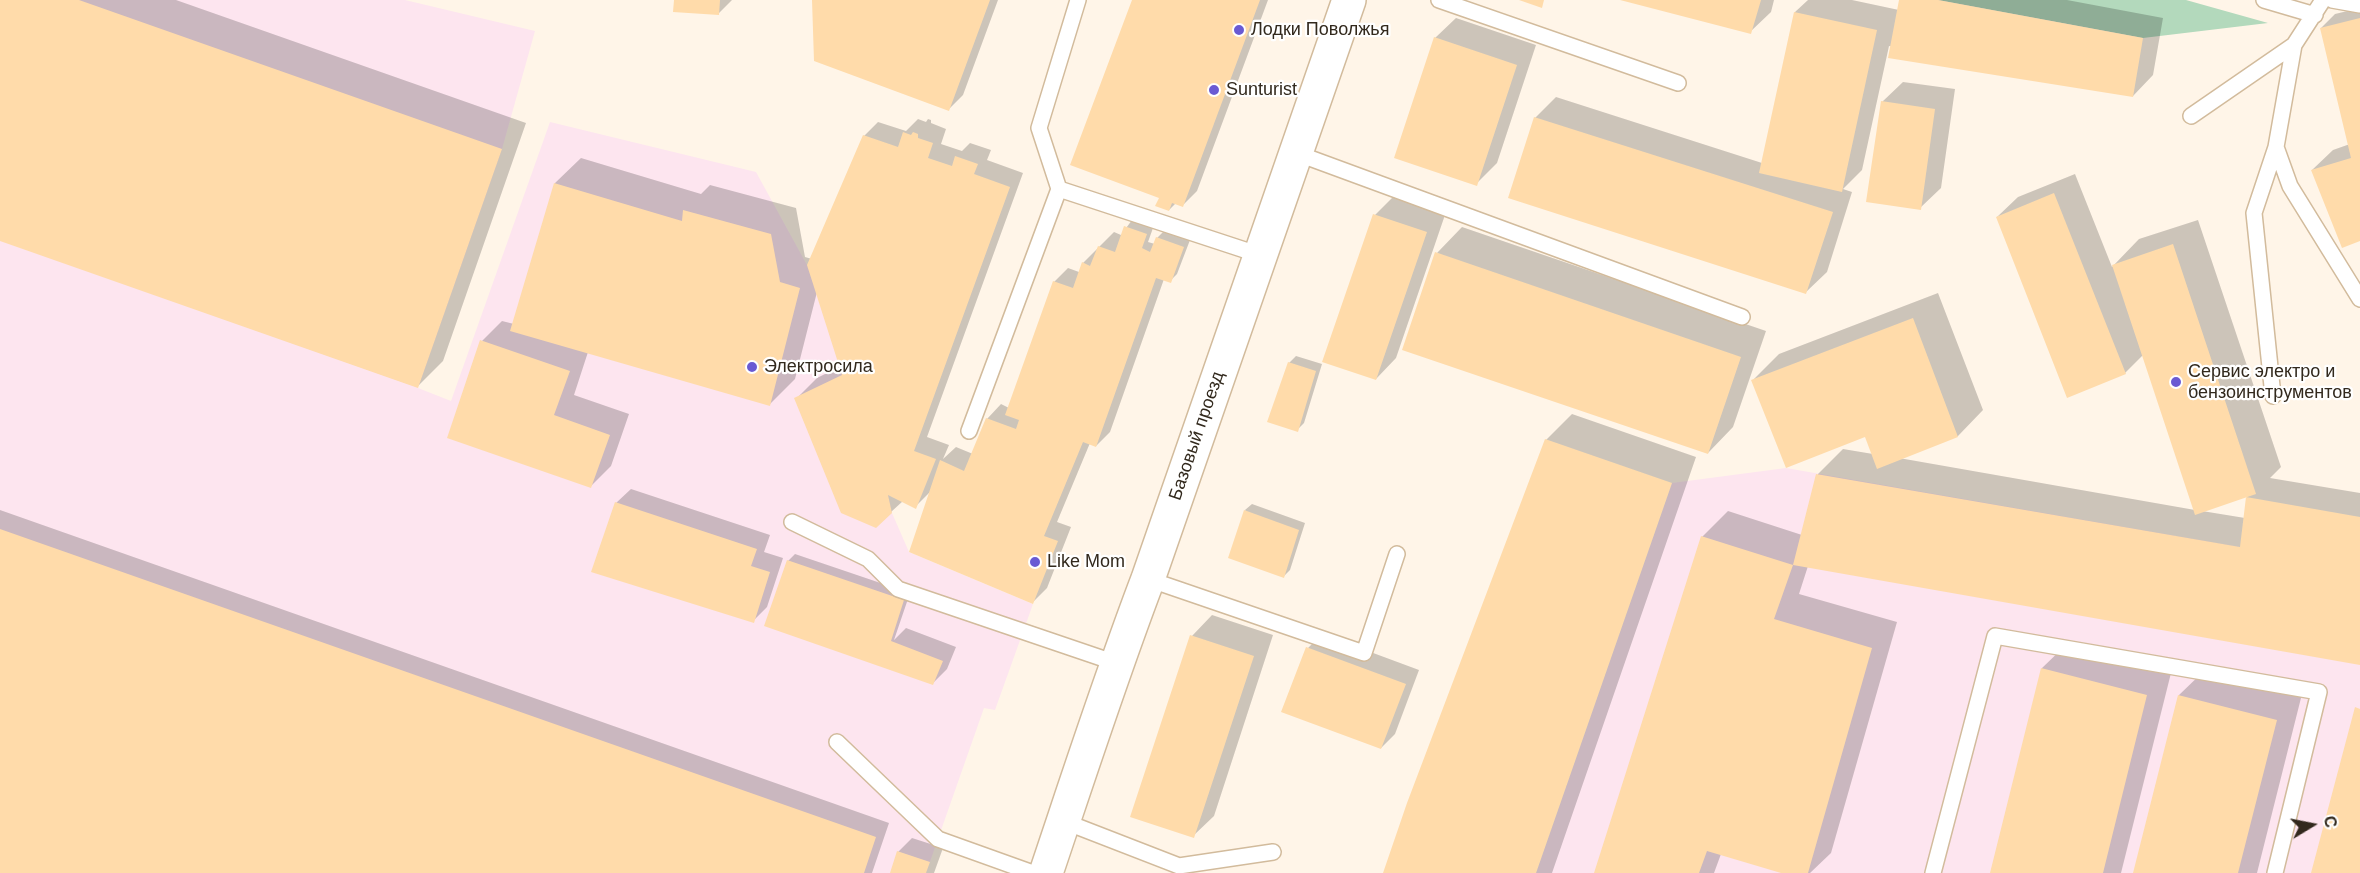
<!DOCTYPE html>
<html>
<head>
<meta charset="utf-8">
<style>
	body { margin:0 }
	#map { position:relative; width:2360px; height:873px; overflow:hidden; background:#fff5e8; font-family:Arial,sans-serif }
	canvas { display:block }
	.north { position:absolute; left:2282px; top:795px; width:60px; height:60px; -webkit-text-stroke:4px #fff; paint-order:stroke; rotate:80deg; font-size:16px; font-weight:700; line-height:24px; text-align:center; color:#32291d }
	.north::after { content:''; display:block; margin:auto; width:21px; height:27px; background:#32291d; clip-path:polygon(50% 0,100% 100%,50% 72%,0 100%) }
</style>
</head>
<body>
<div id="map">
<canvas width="2360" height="873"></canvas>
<div class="north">С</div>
</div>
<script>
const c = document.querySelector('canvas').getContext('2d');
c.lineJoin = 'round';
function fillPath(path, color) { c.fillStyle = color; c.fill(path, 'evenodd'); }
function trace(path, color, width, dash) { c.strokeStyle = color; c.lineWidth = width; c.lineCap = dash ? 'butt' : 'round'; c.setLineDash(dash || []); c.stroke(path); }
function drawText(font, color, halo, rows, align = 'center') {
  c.font = font + ' Arial,sans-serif'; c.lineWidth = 4.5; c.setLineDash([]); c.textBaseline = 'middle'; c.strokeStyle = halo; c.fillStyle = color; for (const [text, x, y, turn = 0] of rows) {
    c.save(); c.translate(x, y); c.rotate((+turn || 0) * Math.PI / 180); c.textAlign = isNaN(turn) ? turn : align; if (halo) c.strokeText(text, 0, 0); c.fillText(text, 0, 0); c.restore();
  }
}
fillPath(new Path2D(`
	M0 0H405L535 31 502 149 418 388 451 401 550 122 756 172 807 265 888 495 892 513 909 552 1033 604 995 710 984 708 926 873H0Z
	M1786 468 2360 568V873H1536L1672 483Z`), '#fde5ef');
fillPath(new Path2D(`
	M1938 0H2186L2268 23 2143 38Z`), '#b3d9bc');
fillPath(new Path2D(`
	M0 0H176L526 123 443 361 417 387 0 240Z
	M676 0H732L718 14Z
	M813 0H998L963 95 949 109Z
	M1133 0H1268L1197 191 1183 205 1176 203 1169 210 1161 197Z
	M1623 0H1774L1771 12 1750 32Z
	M1808 0H1852L1899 10 1900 0H2067L2163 18 2153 75 2133 96 1889 46 1862 170 1843 189 1852 192 1827 272 1806 292 1535 118 1556 97 1762 163 1795 12Z
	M2360 8V240L2312 170 2333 150 2350 144 2321 28 2335 14Z
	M1456 18 1536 45 1497 163 1476 184 1435 38Z
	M1903 82 1955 89 1941 188 1920 208 1882 102Z
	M918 119 926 122 928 119 931 120V123L946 129 941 144 962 151 970 143 991 150 987 160 1023 173 927 437 949 445 943 459 956 447 973 454 987 419 1001 404 1009 408 1054 282 1068 268 1079 272 1083 263 1114 232 1121 235 1132 220 1153 228 1148 242 1155 244 1157 238 1164 231 1190 240 1177 274 1170 281 1164 279 1110 432 1096 446 1090 443 1057 522 1071 527 1047 588 1033 602 931 491 915 507 903 501 891 512 796 399 817 378 841 366 817 292 795 379 770 404 588 352 574 395 629 414 611 466 591 486 482 341 502 321 514 324 555 183 581 158 701 194 710 185 796 208 805 257 812 259 864 136 878 122 906 131Z
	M2075 174 2112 267 2139 239 2198 220 2281 467 2270 478 2360 493V663L1808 566 1799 594 1897 622 1831 853 1810 873H1786L1721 854 1714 873H1595L1702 537 1728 511 1802 535 1818 474 1843 449 1873 454 1866 435 1753 380 1779 354 1938 293 1983 410 1958 436 1899 458 2195 510 2143 355 2125 373 1997 217 2018 197ZM2247 495 2245 518 2202 511Z
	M1395 195 1446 212 1396 358 1376 379 1375 215Z
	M1462 227 1766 331 1733 427 1708 453 1437 253Z
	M1296 356 1322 364 1304 423 1297 430 1289 363Z
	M1572 414 1696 457 1552 873H1384L1546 440Z
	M631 489 770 535 764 552 783 558 767 607 753 621 616 503Z
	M1252 504 1305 523 1290 570 1283 577 1245 510Z
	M0 510 889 823 872 873H0Z
	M795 554 910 593 894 640 906 628 956 647 947 669 933 683 788 561Z
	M1212 615 1273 635 1214 816 1193 836 1132 816 1192 636Z
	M1322 634 1419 670 1395 734 1381 748 1308 648Z
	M2068 643 2172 669 2121 873H1991L2042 668Z
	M2205 670 2302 694 2257 873H2134L2179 695Z
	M912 838 943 848 934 873H891L898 852Z`), '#0003');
fillPath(new Path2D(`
	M0 0H79L502 149 418 388 0 241Z
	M674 0H720L719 15 673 12Z
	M812 0H990L949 111 814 61Z
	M1132 0H1260L1183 207 1172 203 1169 211 1155 206 1159 198 1070 165Z
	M1519 0H1544L1542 8Z
	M1620 0H1761L1751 34Z
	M1899 0H1938L2143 38 2133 97 1888 58Z
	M1794 12 1877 30 1842 192 1759 173Z
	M2360 18V241L2342 248 2311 170 2351 158 2320 28Z
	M1434 37 1517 65 1477 186 1394 158Z
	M1881 101 1935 109 1921 210 1866 202Z
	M1534 117 1833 212 1806 294 1508 198Z
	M903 132 911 135 913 132 918 134V138L933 143 928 158 952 166 955 156 978 164 974 174 1010 187 914 451 936 459 916 509 888 495 892 513 876 528 841 513 794 398 842 375 807 265 863 135 898 147Z
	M554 183 682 221 683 210 771 234 780 282 800 288 770 406 510 331Z
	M2054 193 2126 374 2067 398 1996 217Z
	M1373 214 1427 232 1376 380 1322 362Z
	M1124 226 1147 234 1142 248 1150 252 1156 237 1184 247 1171 283 1156 278 1096 447 1083 442 1044 536 1058 541 1033 604 909 552 940 460 964 471 986 418 1016 429 1019 420 1005 415 1053 281 1073 288 1082 262 1090 266 1098 246 1115 252Z
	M2173 244 2256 494 2195 515 2112 265Z
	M1435 252 1741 357 1708 454 1402 350Z
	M1913 318 1958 437 1877 469 1865 437 1786 468 1751 380Z
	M480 340 570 371 554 415 610 435 591 488 447 438Z
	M1288 362 1316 371 1298 432 1267 422Z
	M1545 439 1672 483 1536 873H1383L1407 803Z
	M1816 474 2240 547 2246 497 2360 517V665L1793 565Z
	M615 502 757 549 751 566 770 572 754 623 591 572Z
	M1244 510 1299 530 1284 578 1228 558Z
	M0 529 876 837 864 873H0Z
	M1701 536 1793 565 1774 619 1872 648 1808 873H1781L1707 851 1699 873H1594Z
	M787 560 904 600 891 641 943 661 933 685 764 626Z
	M1190 635 1254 656 1194 838 1130 817Z
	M1306 647 1406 684 1381 749 1281 712Z
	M2041 668 2147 695 2103 873H1990Z
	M2178 695 2277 720 2238 873H2133Z
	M2355 707 2360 709V873H2311Z
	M897 851 930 862 926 873H890Z`), '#ffdbaa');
const service = new Path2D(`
	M1439 0 1678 83
	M2264 0 2315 15
	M2332 0 2360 5
	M2191 116 2294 45
	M2276 147 2290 186 2360 299
	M1296 153 1742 317
	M1059 189 1039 128 1078 0
	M2273 396 2254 213 2276 147 2294 45 2323 0
	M969 431 1059 189 1260 255
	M792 522 868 559 898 589 1116 663
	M1148 579 1364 653 1397 554
	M837 742 938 839 1033 873
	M1063 821 1179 866 1273 852
	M1933 873 1995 636 2319 692 2275 873`);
const tertiary = new Path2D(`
	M1046 873C1079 775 1111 676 1148 579L1349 0`);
trace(service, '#d2bb9c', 18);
trace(tertiary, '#d2bb9c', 36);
trace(service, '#fff', 15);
trace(tertiary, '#fff', 33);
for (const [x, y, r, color] of [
	[1239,30,6,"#6a5ad3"],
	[1214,90,6,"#6a5ad3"],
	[752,367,6,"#6a5ad3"],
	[2176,382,6,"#6a5ad3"],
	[1035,562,6,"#6a5ad3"]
]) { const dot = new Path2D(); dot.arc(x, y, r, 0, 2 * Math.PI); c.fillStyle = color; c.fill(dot); trace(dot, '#fff', 2); }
drawText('18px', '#32291d', '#fff', [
	["Лодки Поволжья",1251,30],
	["Sunturist",1226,90],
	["Электросила",764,367],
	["Сервис электро и",2188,372],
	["бензоинструментов",2188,393],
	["Like Mom",1047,562]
], 'left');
drawText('18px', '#32291d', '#fff', [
	["Базовый проезд",1197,436,-71]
]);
</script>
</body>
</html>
